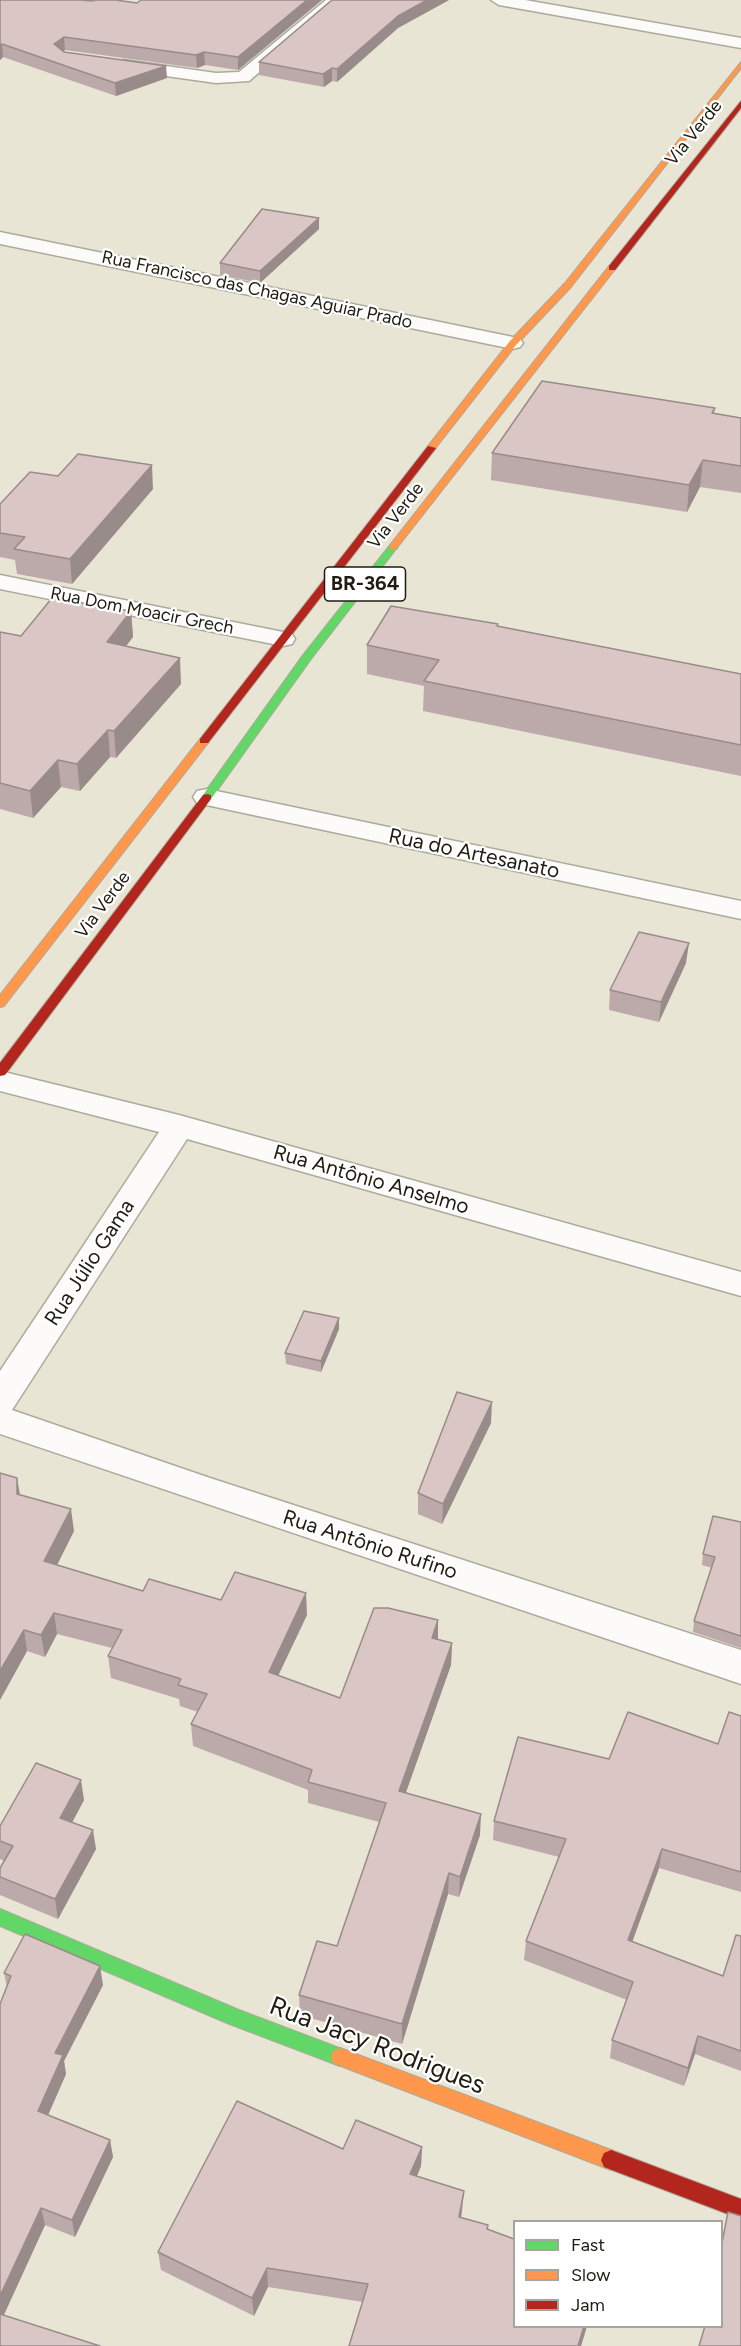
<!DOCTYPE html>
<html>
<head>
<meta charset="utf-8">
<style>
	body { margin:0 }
	#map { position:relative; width:741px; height:2346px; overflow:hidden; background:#e9e5d4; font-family:Figtree,sans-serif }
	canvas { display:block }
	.legend { position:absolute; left:513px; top:2220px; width:210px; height:108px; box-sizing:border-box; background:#fff; border:2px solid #a5a5a0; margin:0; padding:8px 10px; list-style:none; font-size:18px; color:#1f1d11 }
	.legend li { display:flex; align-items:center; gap:12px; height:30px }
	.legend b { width:30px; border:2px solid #a5a5a0 }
</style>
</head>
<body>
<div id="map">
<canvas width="741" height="2346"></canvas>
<ul class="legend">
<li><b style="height:8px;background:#63d668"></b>Fast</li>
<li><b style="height:8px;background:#ff974d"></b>Slow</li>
<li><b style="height:8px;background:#b3261e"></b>Jam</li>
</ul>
</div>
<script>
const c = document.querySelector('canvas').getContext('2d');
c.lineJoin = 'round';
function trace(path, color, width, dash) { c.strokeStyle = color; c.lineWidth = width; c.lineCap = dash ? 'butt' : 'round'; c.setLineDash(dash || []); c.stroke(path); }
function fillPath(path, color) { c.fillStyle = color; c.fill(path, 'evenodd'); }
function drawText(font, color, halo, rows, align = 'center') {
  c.font = font + ' Figtree,sans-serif'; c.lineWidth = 4.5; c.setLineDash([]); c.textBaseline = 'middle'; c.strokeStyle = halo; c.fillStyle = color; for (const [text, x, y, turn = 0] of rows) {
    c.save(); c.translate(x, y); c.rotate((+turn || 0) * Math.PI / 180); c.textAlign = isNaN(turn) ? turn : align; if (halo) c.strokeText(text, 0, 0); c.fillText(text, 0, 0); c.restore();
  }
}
const street = new Path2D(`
	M326 0H343L249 81 216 83 123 70 115 65 123 60 216 73 239 72Z
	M491 0H525L741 38V48L499 5Z
	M0 232 513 337 520 339 523 343 520 347 513 349 0 244Z
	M0 575 283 632 292 634 295 639 292 644 283 646 0 589Z
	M207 789 741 901V919L197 803 193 797 197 791Z
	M0 1071 179 1115 741 1272V1296L187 1139 12 1410 210 1478 741 1650V1684L0 1434V1371L159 1132 0 1091Z`);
const fast = new Path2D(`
	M393 544 398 547 396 549 311 659 211 799H203V795L303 655 390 545Z
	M0 1909 239 2010 347 2051 349 2057 347 2063 340 2066 227 2023 0 1926Z`);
const slow = new Path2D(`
	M741 62V68L571 287 516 345 434 450H428V446L510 341 565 283Z
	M609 266 616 268 396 549H390V545Z
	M204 738 209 741 208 743 4 1006 0 1007V995L200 739Z
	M340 2048 611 2150 618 2153 621 2160 618 2167 611 2170 333 2063 331 2057 333 2051Z`);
const jam = new Path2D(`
	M741 101V108L615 270H609V266Z
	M428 446 436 448 208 743H200V739Z
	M207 794 211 795V799L5 1075 0 1076V1063L203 795Z
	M611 2150 741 2199V2219L604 2167 601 2160 604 2153Z`);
trace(street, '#acaa9c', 3);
trace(fast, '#acaa9c', 2);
trace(slow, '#acaa9c', 2);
trace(jam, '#acaa9c', 2);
fillPath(street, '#fcfbf9');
fillPath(fast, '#63d668');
fillPath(slow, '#ff974d');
fillPath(jam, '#b3261e');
fillPath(new Path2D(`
	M0 0 93 1 137 3 141 0H322L238 70 205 65 197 68 65 50 63 51 167 78 116 96 3 57 0 60Z
	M332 0H449L398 28 337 82 332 81 324 87 259 75V62Z
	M319 218V229L260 283 220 275V263Z
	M715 408 714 414 741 418V493L700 487 687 512 491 480 492 453Z
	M58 476 153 489 72 584 17 574 15 560 0 557V504Z
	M131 611 133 637 126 646 181 684 116 758 110 757 80 791 61 787 33 818 0 809V632L21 636Z
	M498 626 741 674V776L423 711 424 686 367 674V645Z
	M686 963 659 1022 609 1010 610 990Z
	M339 1329 321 1372 286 1364 285 1353Z
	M491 1423 442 1524 418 1514V1493Z
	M0 1473 20 1495 74 1531 57 1565 143 1591 221 1600 307 1615 278 1675 340 1698 438 1620V1640L452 1643 451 1665 406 1792 480 1835 459 1897 448 1894 402 2044 300 2015 299 1995 337 1946 379 1822 308 1803V1790L193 1746 191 1724 198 1712 180 1706 179 1699 111 1678 108 1656 112 1648 57 1634 45 1657 27 1651 0 1700Z
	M741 1522V1648L693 1632 694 1621 712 1568 702 1565 703 1554Z
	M741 1716V1892L659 1868 632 1942 723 1976 741 1936V2071L695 2054 684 2086 610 2058 612 2040 627 2000 524 1960 526 1941 559 1857 493 1840 494 1821 609 1759 718 1744Z
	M84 1800 72 1822 96 1849 58 1919 0 1895V1868L4 1861 0 1859V1826Z
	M4 1973 103 1985 64 2061 66 2074 48 2115 110 2140 113 2157 75 2237 45 2225 4 2315 0 2346 7 1987Z
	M422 2147 421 2166 417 2176 462 2210 461 2217 488 2225V2230L514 2326H587L581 2346H349L363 2302 268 2287 254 2316 161 2270 158 2252 343 2149Z`), '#bbaaa9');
fillPath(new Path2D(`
	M307 0H322L238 70V57Z
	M427 0H449L398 28 337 82V69L398 16Z
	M64 37 65 50 55 56 54 44Z
	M2 44 3 57 0 60V46Z
	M204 52 205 65 197 68 196 55Z
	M166 66 167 78 116 96 115 83Z
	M332 68V81L324 87 323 74Z
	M319 218V229L260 283V271Z
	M703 460 700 487 687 512 689 485Z
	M152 465 153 489 72 584 70 559Z
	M131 611 133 637 109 668 107 642Z
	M180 658 181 684 116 758 114 731Z
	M108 730 110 757 80 791 77 764Z
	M58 760 61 787 33 818 30 791Z
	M689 943 686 963 659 1022 661 1002Z
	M339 1318V1329L321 1372V1361Z
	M492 1402 491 1423 442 1524 443 1504Z
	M17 1478 21 1500 17 1494Z
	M71 1509 74 1531 48 1583 44 1561Z
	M306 1593 307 1615 270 1693 269 1672Z
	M54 1613 57 1634 45 1657 41 1635Z
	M438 1620V1642L432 1638Z
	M24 1630 27 1651 0 1700V1671Z
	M452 1643 451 1665 399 1812V1791Z
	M81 1780 84 1800 64 1838 60 1818Z
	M481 1814 480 1835 459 1897 460 1877Z
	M93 1830 96 1849 58 1919 55 1899Z
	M662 1849 659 1868 626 1959 628 1940Z
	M449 1873 448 1894 402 2044V2024Z
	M100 1966 103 1985 64 2061 66 2074 42 2129 38 2111 55 2053Z
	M698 2036 695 2054 684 2086 688 2068Z
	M110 2140 113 2157 75 2237 72 2220Z
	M422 2147 421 2166 410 2193V2174Z
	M464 2191 462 2210 458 2236 459 2217Z
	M41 2208 45 2225 0 2323V2296Z
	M267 2268 268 2287 254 2316 252 2298Z
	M584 2326H587L581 2346H578Z`), '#998b8a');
const building = new Path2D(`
	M0 0H81L93 1 95 0H116L137 3 141 0H307L238 57 204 52 196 55 64 37 54 44 64 52 166 66 115 83 2 44 0 46Z
	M332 0H427L398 16 337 69 332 68 323 74 259 62Z
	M262 209 319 218 260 271 220 263Z
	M542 381 715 408 712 413 741 418V466L703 460 689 485 492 453Z
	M78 454 152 465 70 559 14 549 25 537 0 533V504L30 472 58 476Z
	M52 598 131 611 107 642 180 658 114 731 108 730 77 764 58 760 30 791 0 783V632L21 636Z
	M391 606 498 624 497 626 741 674V745L424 681 439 660 367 645Z
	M639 932 689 943 661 1002 610 990Z
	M304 1311 339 1318 321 1361 285 1353Z
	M457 1392 492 1402 443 1504 418 1493Z
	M0 1473 17 1478V1494L71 1509 44 1561 143 1591 149 1579 221 1600 235 1572 306 1593 269 1672 340 1698 374 1608H388L438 1620 432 1638 452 1643 399 1791 481 1814 460 1877 449 1873 402 2024 299 1995 317 1941 337 1946 386 1803 308 1782 312 1770 191 1724 207 1694 178 1685 181 1679 108 1656 122 1630 54 1613 41 1635 24 1630 0 1671Z
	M713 1516 741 1522V1636L694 1621 715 1557 703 1554Z
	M628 1712 718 1744 729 1712 741 1716V1872L662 1849 628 1940 723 1976 736 1935 741 1936V2051L698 2036 688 2068 612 2040 633 1982 526 1941 566 1839 494 1821 518 1737 609 1759Z
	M36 1763 81 1780 60 1818 93 1830 55 1899 0 1877V1868L13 1846 0 1841V1826Z
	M25 1934 100 1966 55 2053 63 2055 38 2111 110 2140 72 2220 41 2208 0 2296V2004L11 1976 4 1973Z
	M237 2101 343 2149 356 2120 422 2147 410 2174 464 2191 459 2217 488 2225 487 2229 514 2239V2326H584L578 2346H349L368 2284 267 2268 252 2298 158 2252Z
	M728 2212 741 2216V2346H699L705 2326H722V2243Z
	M0 2314 100 2346H0Z`);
fillPath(building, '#dac6c5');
trace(building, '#998b8a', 1.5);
drawText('18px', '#1f1d11', '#fff', [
	["Via Verde",694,133,-51],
	["Rua Francisco das Chagas Aguiar Prado",257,290,12],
	["Via Verde",396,516,-52],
	["Rua Dom Moacir Grech",142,611,11],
	["Via Verde",103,905,-53]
]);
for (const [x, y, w] of [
	[365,584,81]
]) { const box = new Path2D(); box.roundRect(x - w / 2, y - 17, w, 34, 4.5); c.fillStyle = '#fff'; c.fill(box); trace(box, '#1f1d11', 1.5); }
drawText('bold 20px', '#1f1d11', null, [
	["BR-364",365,584]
]);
drawText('21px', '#1f1d11', '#fff', [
	["Rua do Artesanato",474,854,12],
	["Rua Antônio Anselmo",371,1180,16],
	["Rua Júlio Gama",90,1263,-57],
	["Rua Antônio Rufino",370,1545,18]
]);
drawText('26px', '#1f1d11', '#fff', [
	["Rua Jacy Rodrigues",377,2046,21]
]);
</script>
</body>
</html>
